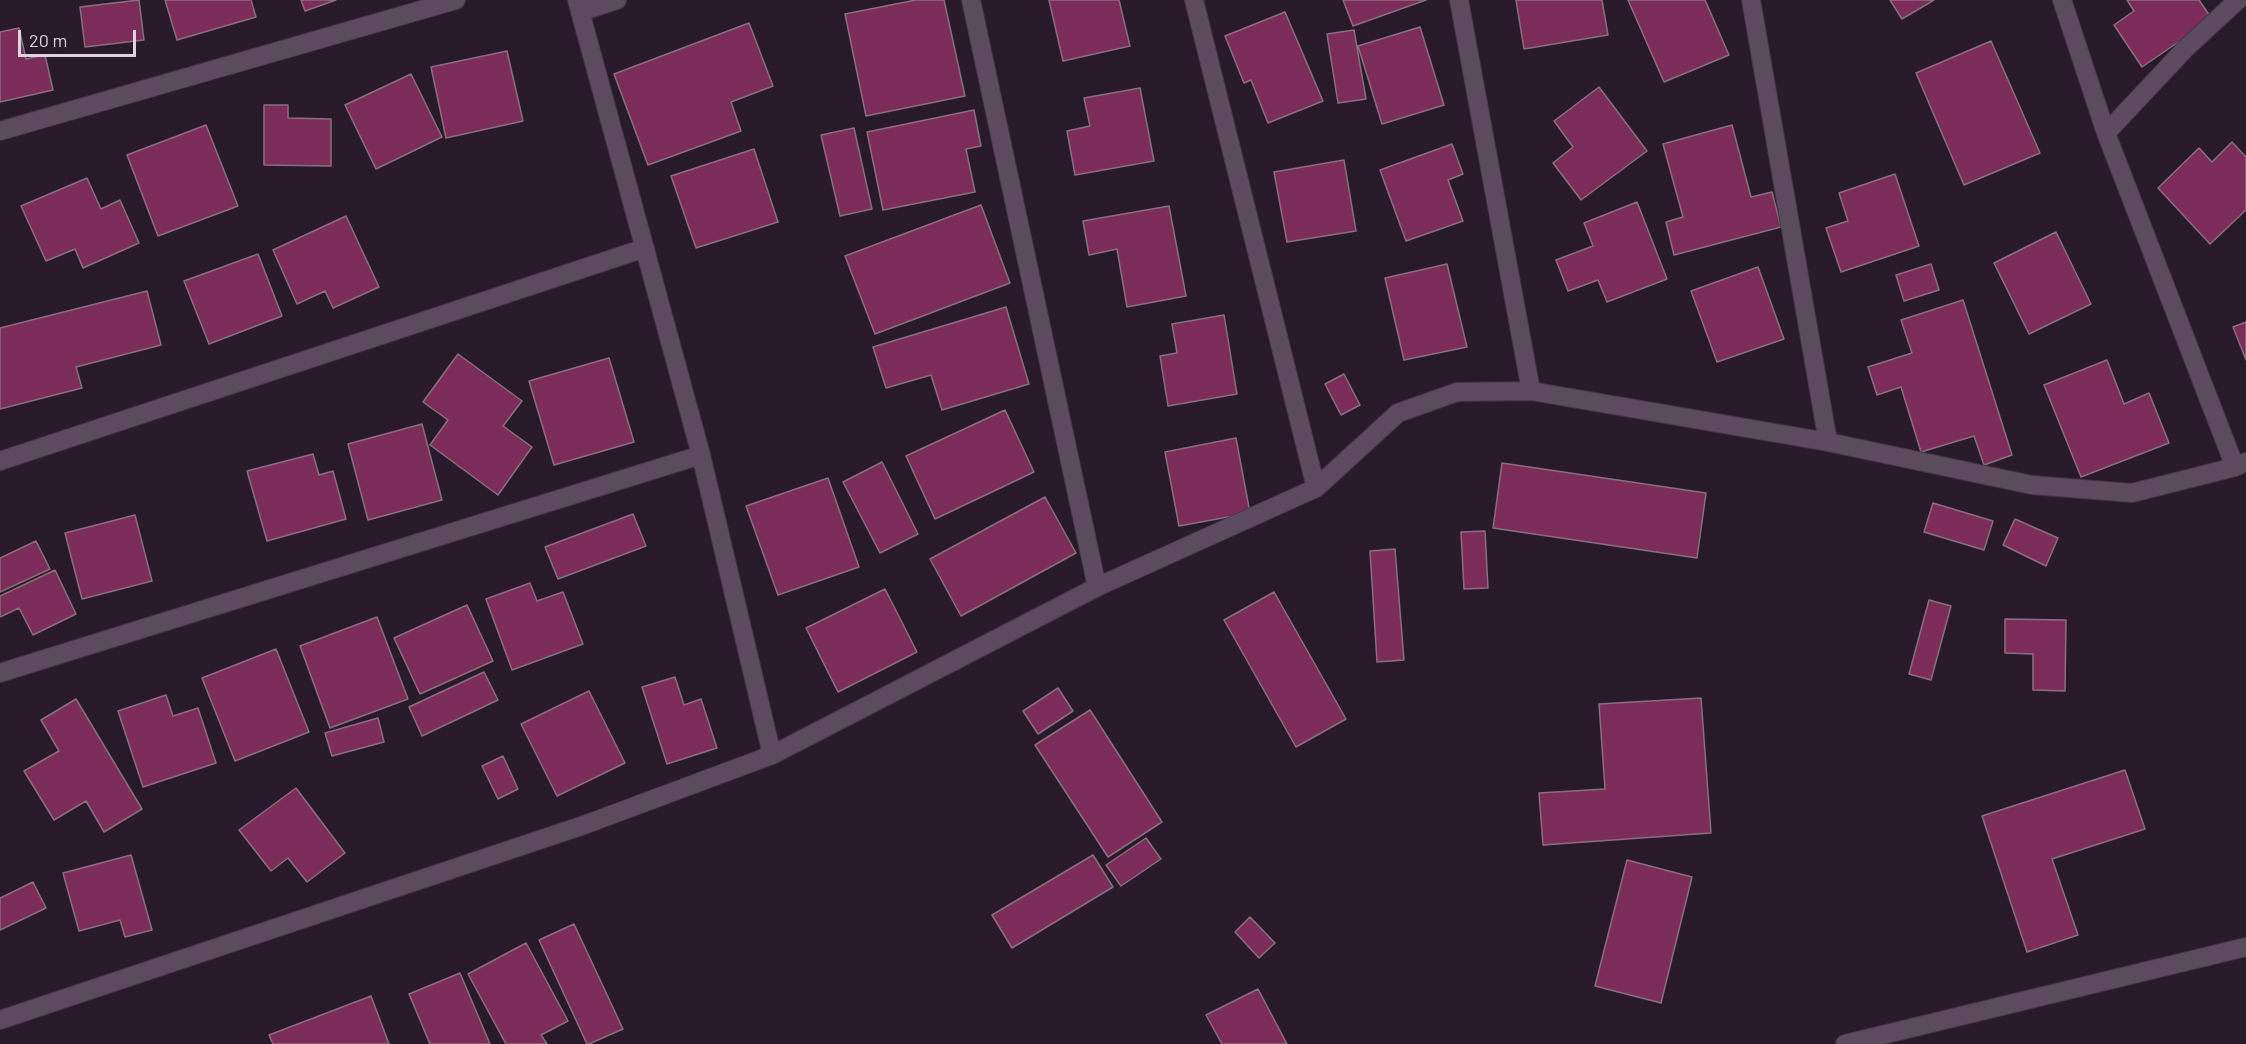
<!DOCTYPE html>
<html>
<head>
<meta charset="utf-8">
<style>
	body { margin:0 }
	#map { position:relative; width:2246px; height:1044px; overflow:hidden; background:#281a2a; font-family:Barlow,sans-serif }
	canvas { display:block }
	.scale { position:absolute; left:18px; top:30px; width:118px; height:27px; box-sizing:border-box; border:3px solid #ddd2dd; border-top:0; padding-left:8px; font-size:18px; line-height:21px; white-space:nowrap; color:#ddd2dd; -webkit-text-stroke:4px #281a2a; paint-order:stroke }
</style>
</head>
<body>
<div id="map">
<canvas width="2246" height="1044"></canvas>
<div class="scale">20 m</div>
</div>
<script>
const c = document.querySelector('canvas').getContext('2d');
c.lineJoin = 'round';
function fillPath(path, color) { c.fillStyle = color; c.fill(path, 'evenodd'); }
function trace(path, color, width, dash) { c.strokeStyle = color; c.lineWidth = width; c.lineCap = dash ? 'butt' : 'round'; c.setLineDash(dash || []); c.stroke(path); }
const building = new Path2D(`
	M139 0 144 40 85 47 80 7Z
	M165 0H251L256 17 177 40Z
	M301 0H336L305 11Z
	M916 0H944L965 96 866 116 845 14Z
	M1049 0H1119L1130 46 1063 61Z
	M1343 0H1426L1353 26Z
	M1516 0H1602L1608 35 1524 49Z
	M1628 0H1705L1729 55 1664 82Z
	M1890 0H1934L1902 19Z
	M2127 0H2199L2212 19 2142 67 2114 25 2134 11Z
	M1285 12 1323 101 1268 123 1251 80 1244 83 1225 36Z
	M749 23 773 86 731 102 741 131 648 165 614 74Z
	M1420 27 1444 105 1382 124 1358 46Z
	M19 28 26 59 45 55 53 90 0 102V32Z
	M1354 30 1366 99 1338 103 1327 34Z
	M1991 41 2040 153 1964 185 1916 73Z
	M507 51 523 121 446 138 431 67Z
	M411 74 442 137 376 169 345 105Z
	M1599 87 1647 151 1581 200 1553 163 1573 147 1554 121Z
	M1140 88 1154 161 1075 175 1067 131 1090 126 1084 98Z
	M264 105H288V118L331 119V166L264 165Z
	M974 110 981 146 966 149 975 192 883 210 867 132Z
	M206 125 238 206 158 236 127 155Z
	M1732 125 1751 197 1772 192 1781 227 1674 255 1666 222 1683 217 1663 144Z
	M854 128 872 209 840 216 821 135Z
	M2232 142 2246 157V210L2210 244 2158 188 2199 148 2212 162Z
	M1452 144 1463 174 1448 180 1463 221 1406 241 1380 170Z
	M754 149 778 222 696 248 671 176Z
	M1344 160 1356 231 1287 242 1274 172Z
	M1895 174 1919 246 1841 272 1826 228 1848 221 1839 193Z
	M87 178 101 209 120 200 139 243 83 268 75 249 46 261 21 206Z
	M1637 202 1667 279 1607 302 1598 280 1568 291 1556 260 1593 246 1584 223Z
	M981 205 1010 283 875 334 845 256Z
	M1169 206 1186 296 1127 307 1117 249 1089 255 1083 221Z
	M346 216 379 287 333 308 325 291 297 304 273 250Z
	M2056 232 2091 304 2029 334 1994 263Z
	M258 254 282 316 209 344 184 281Z
	M1447 264 1467 347 1404 360 1385 278Z
	M1931 264 1939 290 1904 301 1896 275Z
	M1758 267 1784 339 1717 362 1691 291Z
	M147 291 161 345 76 367 82 388 0 409V328Z
	M1963 300 2012 455 1984 465 1974 436 1921 452 1901 387 1877 395 1868 367 1912 353 1901 320Z
	M1006 307 1029 384 942 410 931 375 886 388 873 347Z
	M1224 315 1237 394 1168 406 1160 356 1177 353 1172 324Z
	M2246 322V360L2233 327Z
	M458 354 522 401 503 426 532 447 498 495 430 445 448 420 423 402Z
	M609 358 634 442 554 465 529 381Z
	M2107 360 2124 404 2149 393 2169 443 2081 477 2044 385Z
	M1344 374 1360 405 1341 415 1325 384Z
	M1005 410 1034 472 935 519 906 456Z
	M422 424 442 500 368 520 348 444Z
	M1236 438 1250 513 1179 526 1165 452Z
	M313 454 319 475 333 471 346 519 267 541 247 471Z
	M882 462 918 534 880 553 843 482Z
	M1502 463 1706 493 1697 558 1493 528Z
	M828 478 859 567 778 595 746 506Z
	M1045 497 1076 553 961 616 930 559Z
	M1933 503 1993 521 1984 550 1924 532Z
	M633 514 646 546 558 579 545 547Z
	M135 515 152 581 82 599 65 533Z
	M2015 519 2058 538 2046 566 2003 545Z
	M1485 531 1488 588 1464 589 1461 532Z
	M36 541 50 569 0 592V558Z
	M1395 549 1404 660 1377 662 1370 551Z
	M55 570 76 614 33 635 19 608 0 617V596Z
	M530 583 537 601 563 592 583 644 512 670 486 599Z
	M885 589 917 652 838 692 806 628Z
	M1274 592 1346 719 1296 747 1224 620Z
	M1929 600 1951 606 1931 680 1909 674Z
	M467 605 493 661 420 694 394 638Z
	M377 617 408 699 330 728 300 646Z
	M2005 619 2066 620 2065 691 2033 690V654L2005 653Z
	M276 649 309 732 235 761 202 678Z
	M484 672 498 700 422 736 409 707Z
	M675 677 684 705 701 699 717 748 667 764 642 687Z
	M1058 688 1073 711 1038 734 1023 711Z
	M589 691 625 763 557 796 521 724Z
	M166 695 173 716 198 708 216 763 143 787 118 711Z
	M1701 698 1711 833 1543 845 1539 793 1605 789 1599 704Z
	M76 699 142 809 104 832 86 801 54 820 24 771 59 751 41 720Z
	M1090 710 1162 822 1108 857 1035 745Z
	M378 718 384 742 332 756 325 733Z
	M503 756 518 789 498 799 482 766Z
	M2125 770 2145 829 2052 859 2078 935 2027 952 1982 816Z
	M296 788 345 853 307 882 288 858 271 871 239 830Z
	M1146 838 1161 859 1121 886 1106 865Z
	M131 855 152 930 125 937 120 920 79 931 63 873Z
	M1093 855 1113 887 1012 948 992 915Z
	M1627 860 1692 877 1661 1003 1595 986Z
	M33 882 46 908 0 930V898Z
	M1250 917 1275 943 1259 958 1235 932Z
	M574 924 623 1029 589 1044H587L539 940Z
	M526 943 568 1021 541 1035 547 1044H506L468 974Z
	M460 973 490 1044H430L409 994Z
	M1258 989 1287 1044H1222L1206 1015Z
	M371 996 389 1044H273L269 1035Z`);
fillPath(building, '#7c2c5a');
trace(building, '#896f7c', 1.5);
const street = new Path2D(`
	M577 0 701 455 772 755
	M971 0 1097 587
	M1194 0 1316 488
	M1459 0 1531 391
	M1751 0 1828 442
	M2062 0 2106 133 2235 467
	M580 12 617 0
	M0 131 456 0
	M2106 133 2185 49 2238 0
	M0 461 645 248
	M0 673 701 455
	M0 1020 584 825 772 755 1097 587 1316 488 1398 413 1457 392 1531 391 1828 442 2032 485 2132 493 2235 467 2246 462
	M1845 1044 2246 947`);
trace(street, '#423643', 20);
trace(street, '#5c4b5e', 18);
</script>
</body>
</html>
